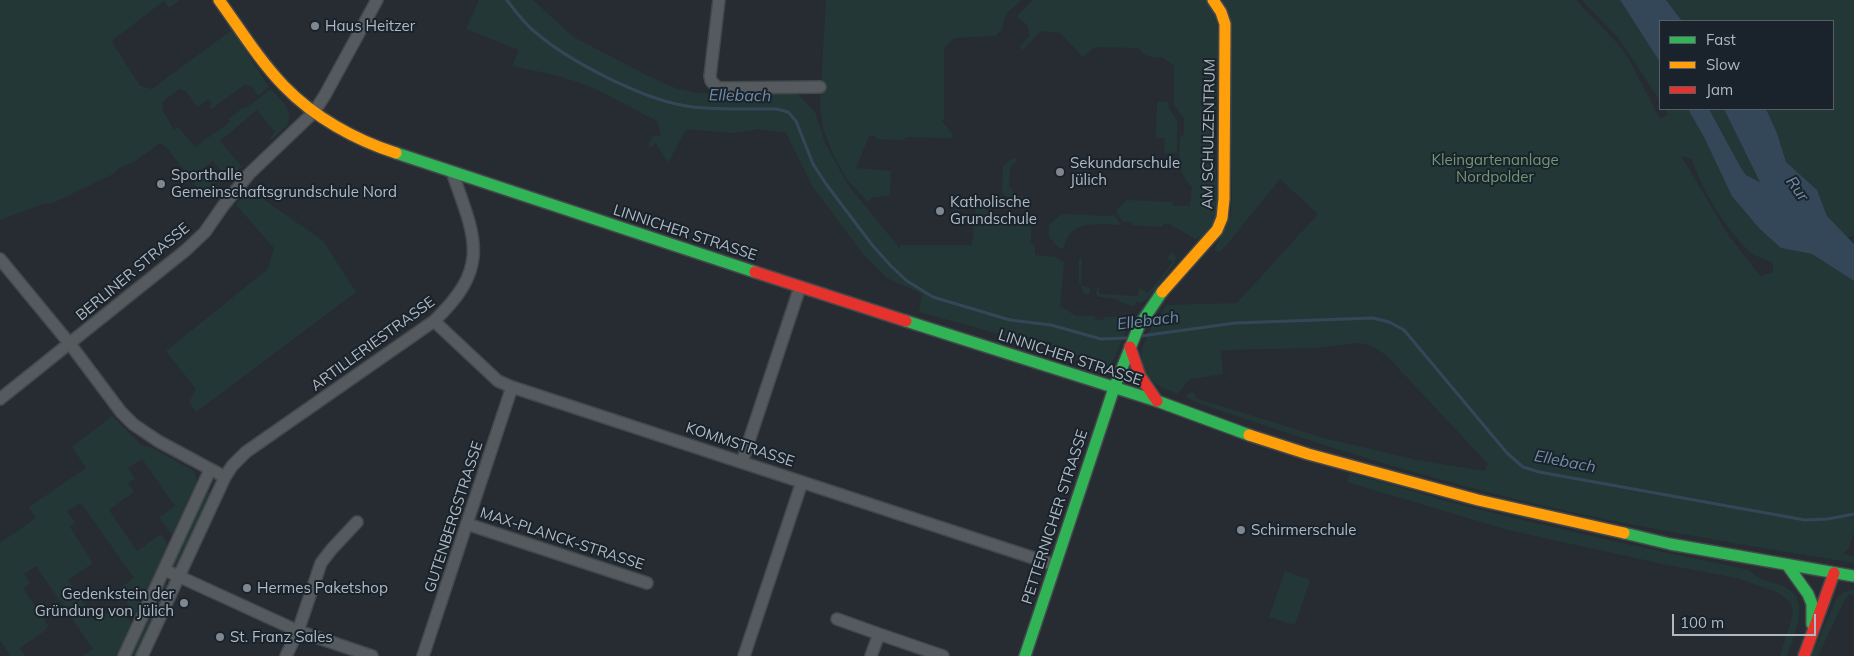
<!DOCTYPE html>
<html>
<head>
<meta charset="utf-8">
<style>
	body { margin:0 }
	#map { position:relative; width:1854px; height:656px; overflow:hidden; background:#262c31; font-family:Mulish,sans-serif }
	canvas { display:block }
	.legend { position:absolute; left:1659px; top:20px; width:175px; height:90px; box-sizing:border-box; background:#1a232b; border:1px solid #565f68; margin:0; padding:6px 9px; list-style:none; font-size:15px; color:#afb9c3 }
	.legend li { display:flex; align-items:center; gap:10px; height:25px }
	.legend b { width:25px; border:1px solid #565f68 }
	.scale { position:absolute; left:1672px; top:614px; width:144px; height:22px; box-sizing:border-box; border:2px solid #afb9c3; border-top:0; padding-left:6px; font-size:15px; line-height:18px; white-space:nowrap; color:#afb9c3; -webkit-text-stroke:4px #1a232b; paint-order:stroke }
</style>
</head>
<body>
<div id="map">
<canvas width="1854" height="656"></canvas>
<ul class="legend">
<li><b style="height:6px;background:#30b455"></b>Fast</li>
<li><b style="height:6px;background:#ff9f0a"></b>Slow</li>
<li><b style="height:6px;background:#e5322d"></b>Jam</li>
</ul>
<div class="scale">100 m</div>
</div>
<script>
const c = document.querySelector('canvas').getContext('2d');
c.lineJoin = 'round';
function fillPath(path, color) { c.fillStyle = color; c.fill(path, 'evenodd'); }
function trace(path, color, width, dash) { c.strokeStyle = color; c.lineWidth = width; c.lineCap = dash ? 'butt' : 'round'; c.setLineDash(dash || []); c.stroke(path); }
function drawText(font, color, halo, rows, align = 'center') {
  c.font = font + ' Mulish,sans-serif'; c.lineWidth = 4; c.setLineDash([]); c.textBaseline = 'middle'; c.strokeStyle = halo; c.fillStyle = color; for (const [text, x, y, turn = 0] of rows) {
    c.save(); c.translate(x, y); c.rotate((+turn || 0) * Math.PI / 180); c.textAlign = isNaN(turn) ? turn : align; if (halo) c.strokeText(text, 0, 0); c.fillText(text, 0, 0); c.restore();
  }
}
fillPath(new Path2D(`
	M0 0H180L169 8 164 1 114 39 112 42 140 86 152 89 232 30 269 87 258 96 253 88 246 84 211 109 209 106 212 104 208 99 197 107 186 91 180 89 162 102 163 111 174 130 178 127 195 147 230 122 228 119 244 107 245 109 271 89C280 99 295 111 287 125 283 130 276 135 272 140L270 137 275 132 257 110 220 141 242 167 228 179 213 161 200 171 215 189 205 197 167 148 160 143 134 162 119 168 113 174 53 203 43 204 0 220Z
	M479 0H533L572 36 652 78 678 89 699 93 795 91 815 112 825 143 848 185 901 250 899 245H972L976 207H984L994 218 1025 220 1031 228V242L1035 247V255L1055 257 1064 262 1060 306 1076 316H1095V319L1104 320 1105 317H1125L1129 323 1128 326 1112 363 1108 366 1052 346V342L1014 338 919 312 922 294 887 278 863 254 813 187 786 133 759 129 733 133 686 129 668 163 655 142 652 147H648L653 136 661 135 657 121 594 88 559 76 512 66 519 50 466 29Z
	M826 0H1021L1006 14 1002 29 995 36 954 38 944 48V119L941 120 952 133V138L906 137 903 140 876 139V136H869L856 168 891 171 890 196 874 197 868 202 848 181 835 158 823 128 820 106Z
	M1033 0H1206L1214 10 1219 35 1214 157 1219 199 1214 222 1201 237 1195 239 1177 228 1172 227V224H1163V227L1132 225V222H1123L1116 211 1127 200 1172 202 1174 206H1190L1192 187C1177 171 1179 160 1180 138L1184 134V118L1174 105V66L1162 57C1153 58 1143 57 1139 48L1095 47 1083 57 1060 33 1041 31 1021 51V45L1029 37 1028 26 1017 16Z
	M1215 0H1576L1617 43 1627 56 1660 119 1668 115 1665 109H1688L1704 137 1781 248 1812 254 1854 281V531L1849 548 1842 554 1854 556V563C1727 542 1600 522 1476 489 1383 465 1292 435 1201 404L1186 397 1190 392 1195 393V398L1324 438 1417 460 1484 471 1488 464 1387 356 1377 349 1367 344 1356 343 1315 348 1221 350 1223 374 1190 379 1177 394C1169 390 1159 388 1153 381 1127 356 1151 328 1167 305L1237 303 1318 214 1280 179 1220 253 1214 250 1231 215 1232 192 1231 140ZM1681 156 1692 159C1703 192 1724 227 1750 252 1758 259 1767 258 1773 264V272L1760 276 1727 233Z
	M1582 0H1620L1660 62V101L1620 40Z
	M1666 0H1854V236L1847 237 1827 216 1817 190 1786 162 1777 133 1766 109H1833V21H1682Z
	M1157 102H1168L1169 108 1177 121V153H1164L1165 138H1156Z
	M1709 109H1724L1761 182 1746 175 1741 168Z
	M1014 157 1017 161 1010 167 1009 187 1017 196H1023V202L1012 203 1002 192 1003 166Z
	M249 189 323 241 356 292 196 412 189 402 196 389 166 351 268 269 274 248 236 205Z
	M1062 214 1110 216 1113 214 1122 225C1098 225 1069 218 1064 248L1060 249 1049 237V225Z
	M1172 252 1176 257 1175 263 1148 298 1141 303 1136 302 1134 307 1112 298 1099 297 1096 294 1097 288H1099V294L1138 296 1139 288 1148 293 1173 262 1167 258Z
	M1079 259H1082L1081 285 1090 288V294H1085L1079 282Z
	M112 416 140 444 152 448 194 471 197 481 172 535 159 517 175 506 142 459 128 468 135 479 128 483 134 492 109 510 137 551 161 534 168 545 135 615 120 591V588L134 578 81 503 67 511 75 523 70 527 93 563 68 580 95 621 120 606 132 624 117 656H82L93 649 36 566 24 574 30 583 23 588 48 625 46 630 20 648 25 656H11L0 640V543L36 518 29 507 86 468 72 447Z
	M1350 474C1393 484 1435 499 1478 509 1568 532 1659 551 1749 570 1757 579 1766 580 1777 584 1814 595 1796 630 1787 656H1780L1791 621 1793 610 1790 602 1777 592 1737 578 1667 565 1508 530 1347 482Z
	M209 491 212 493 179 568 175 569 172 564 205 493Z
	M1285 571 1310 580 1295 625 1269 617Z
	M165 584 171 587 139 656H130L162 585Z
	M1854 589V595L1849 594 1843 603 1818 656H1811L1837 598 1842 593Z`), '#243737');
fillPath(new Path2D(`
	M1620 0H1666L1682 21H1660V62Z
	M1688 109H1709L1741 168 1746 175 1760 182 1724 109H1766L1777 133 1786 162 1817 190 1827 216 1854 244V281L1812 254 1781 248 1759 228 1732 196 1704 137Z`), '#344758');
trace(new Path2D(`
	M507 0C515 11 524 23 535 32 570 62 647 102 693 107 720 110 749 109 777 109L788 112 796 121 813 164 826 184 873 246 891 266 907 281 933 297 1010 320 1051 325 1101 339 1128 338
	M1141 336 1235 323 1373 318 1389 322 1404 330 1507 453 1523 467 1539 472 1805 520 1828 519 1854 514`), '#344758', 3);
const street = new Path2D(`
	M719 0 710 76 711 81 718 88 820 87
	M0 259 70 344 121 412 133 424 158 441 225 477
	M434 321 498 381 512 387 1055 565
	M0 399 186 250 205 232 223 206 249 174 314 112 325 95 377 0
	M742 462 800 287
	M467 524 647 583
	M165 570 298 631 372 656
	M837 619 879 634
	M124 656 210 470
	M142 656 225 477 232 466 246 452 434 321C491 267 476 239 452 172
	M286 656 298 631 321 563 331 550 357 522
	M423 656 512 387
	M744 656 802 482
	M871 656 879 634 943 656`);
const fast = new Path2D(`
	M396 153 755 272
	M906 321 1157 401 1249 435
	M1624 533 1670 544 1854 576
	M1788 566 1808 594 1812 604V624
	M1025 656 1114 388 1139 326 1162 292`);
const slow = new Path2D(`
	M219 0C240 29 259 60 284 86 314 117 355 140 396 153
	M1162 292 1217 230 1222 218 1224 199 1225 24 1221 12 1213 0
	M1249 435 1308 454 1478 500 1624 533`);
const jam = new Path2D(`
	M755 272 906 321
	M1130 347 1140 376 1157 401
	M1804 656 1834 573`);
trace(street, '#44484c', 14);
trace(fast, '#44484c', 14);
trace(slow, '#44484c', 14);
trace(jam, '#44484c', 14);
trace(street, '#555a5f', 11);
trace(fast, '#30b455', 11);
trace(slow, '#ff9f0a', 11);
trace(jam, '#e5322d', 11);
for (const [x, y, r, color] of [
	[315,26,5,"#7f8890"],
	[1060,172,5,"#7f8890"],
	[161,184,5,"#7f8890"],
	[940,211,5,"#7f8890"],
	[1241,530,5,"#7f8890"],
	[247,588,5,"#7f8890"],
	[184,603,5,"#7f8890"],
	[220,637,5,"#7f8890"]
]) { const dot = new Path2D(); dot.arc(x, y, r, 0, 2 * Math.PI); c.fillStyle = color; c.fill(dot); trace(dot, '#1a232b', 2); }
drawText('15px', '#afb9c3', '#1a232b', [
	["Haus Heitzer",325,26],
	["Sekundarschule",1070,163],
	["Jülich",1070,180],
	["Sporthalle",171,175],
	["Gemeinschaftsgrundschule Nord",171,192],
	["Katholische",950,202],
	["Grundschule",950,219],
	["Schirmerschule",1251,530],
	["Hermes Paketshop",257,588],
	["Gedenkstein der",174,594,"right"],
	["Gründung von Jülich",174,611,"right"],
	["St. Franz Sales",230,637]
], 'left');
drawText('15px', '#afb9c3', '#1a232b', [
	["AM SCHULZENTRUM",1209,134,-89],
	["LINNICHER STRASSE",685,233,18],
	["BERLINER STRASSE",133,272,-40],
	["ARTILLERIESTRASSE",373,344,-36],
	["LINNICHER STRASSE",1070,358,18],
	["KOMMSTRASSE",740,445,18],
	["GUTENBERGSTRASSE",454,517,-72],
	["PETTERNICHER STRASSE",1055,517,-72],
	["MAX-PLANCK-STRASSE",562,539,18]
]);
drawText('15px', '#709774', '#1a232b', [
	["Kleingartenanlage",1495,160],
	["Nordpolder",1495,177]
]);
drawText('italic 16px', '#708da6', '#1a232b', [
	["Ellebach",740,96,1],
	["Rur",1797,189,54],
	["Ellebach",1148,321,-7],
	["Ellebach",1565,462,11]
]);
</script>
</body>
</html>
